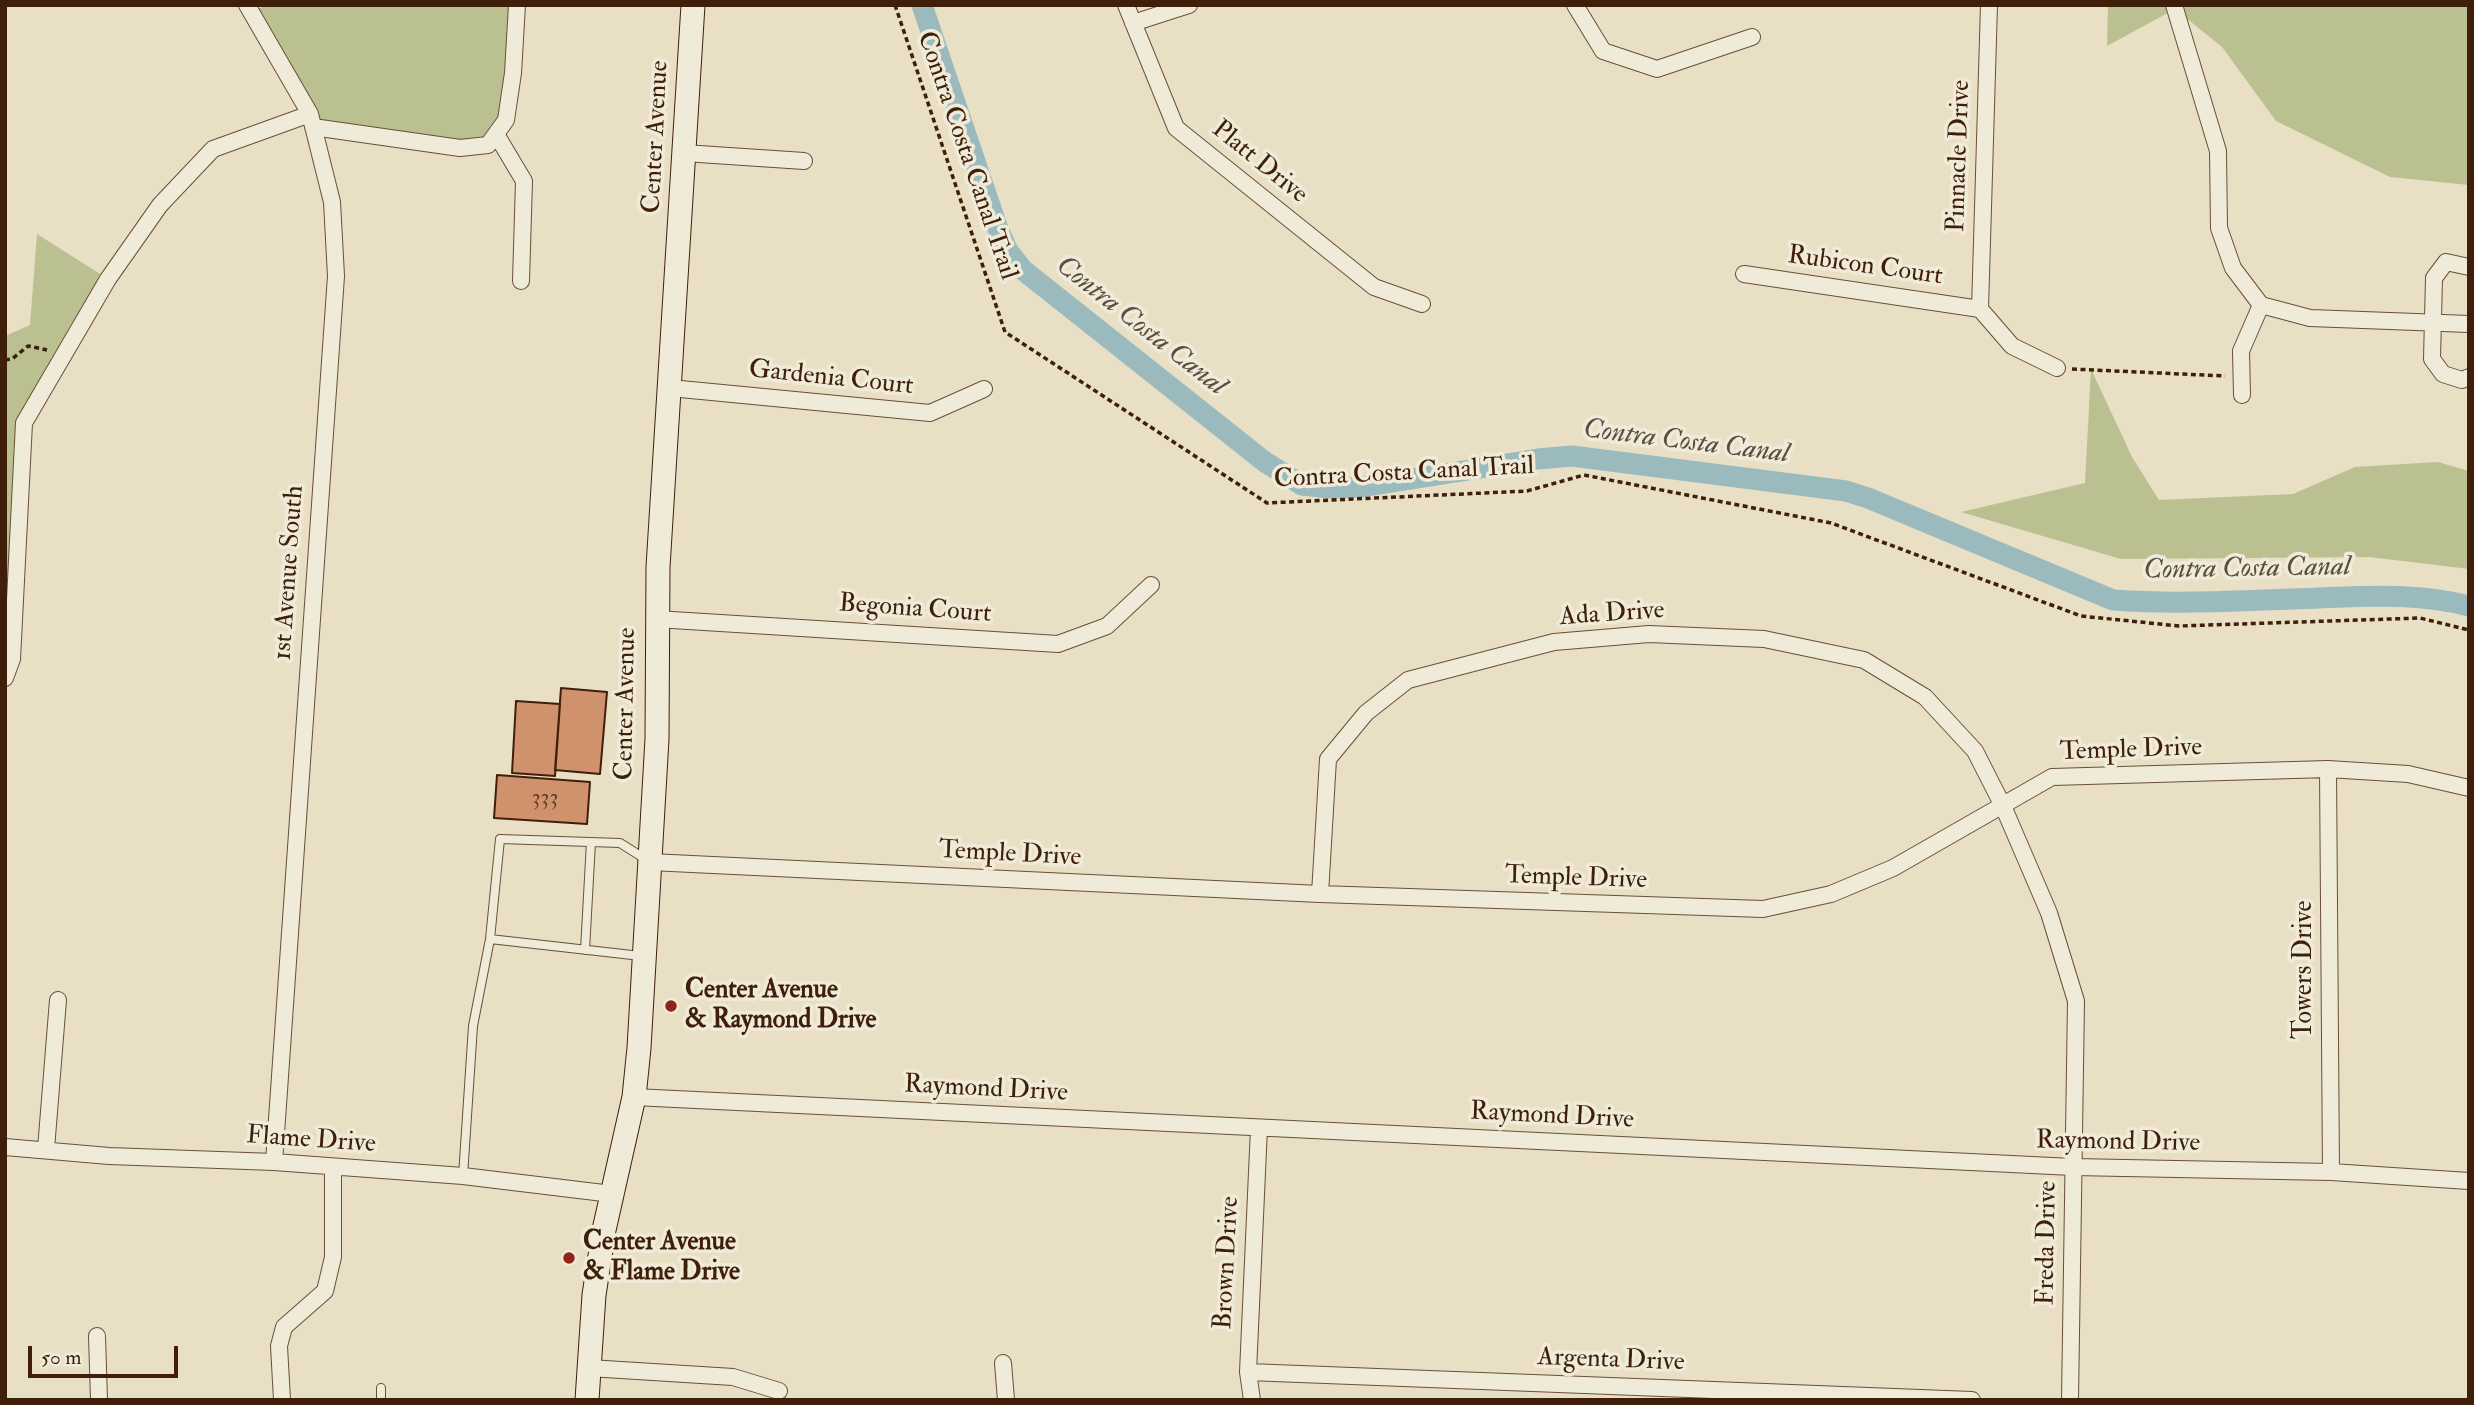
<!DOCTYPE html>
<html>
<head>
<meta charset="utf-8">
<style>
	body { margin:0 }
	#map { position:relative; width:2474px; height:1405px; overflow:hidden; background:#e8dfc5; font-family:"IM FELL Double Pica",serif }
	canvas { display:block }
	.frame { position:absolute; inset:0; border:7px solid #3f1f0a; pointer-events:none }
	.scale { position:absolute; left:28px; top:1346px; width:150px; height:32px; box-sizing:border-box; border:4px solid #3f1f0a; border-top:0; padding-left:9px; font-size:21px; line-height:24px; white-space:nowrap; color:#3f1f0a; -webkit-text-stroke:5px #f0ead9; paint-order:stroke }
</style>
</head>
<body>
<div id="map">
<canvas width="2474" height="1405"></canvas>
<div class="frame"></div>
<div class="scale">50 m</div>
</div>
<script>
const c = document.querySelector('canvas').getContext('2d');
c.lineJoin = 'round';
function fillPath(path, color) { c.fillStyle = color; c.fill(path, 'evenodd'); }
function trace(path, color, width, dash) { c.strokeStyle = color; c.lineWidth = width; c.lineCap = dash ? 'butt' : 'round'; c.setLineDash(dash || []); c.stroke(path); }
function drawText(font, color, halo, rows, align = 'center') {
  c.font = font + ' "IM FELL Double Pica",serif'; c.lineWidth = 7; c.setLineDash([]); c.textBaseline = 'middle'; c.strokeStyle = halo; c.fillStyle = color; for (const [text, x, y, turn = 0] of rows) {
    c.save(); c.translate(x, y); c.rotate((+turn || 0) * Math.PI / 180); c.textAlign = isNaN(turn) ? turn : align; if (halo) c.strokeText(text, 0, 0); c.fillText(text, 0, 0); c.restore();
  }
}
fillPath(new Path2D(`
	M269 5H517L506 120 488 145 313 127 250 11Z
	M2108 5H2469V185L2390 177 2276 121 2222 47 2175 9 2107 46Z
	M37 234 108 279 24 423 15 594 5 592V336L30 325Z
	M2091 369 2132 457 2159 500 2293 494 2355 467 2438 462 2469 471V569L2369 557 2121 559 1961 512 2085 483Z`), '#bbc091');
trace(new Path2D(`
	M922 5 998 229 1008 251 1023 270 1265 462 1302 485 1329 488 1361 487 1538 459 1572 456 1846 491 1868 498 2113 600C2182 605 2250 600 2319 598 2370 596 2419 593 2469 606`), '#9bbabe', 21);
const building = new Path2D(`
	M561 688 607 692 600 774 555 770Z
	M516 701 560 704 555 776 512 773Z
	M497 775 590 782 587 824 494 818Z`);
fillPath(building, '#d0926d');
trace(building, '#3f1f0a', 2);
const lane = new Path2D(`
	M490 939 641 956
	M585 950 591 842
	M463 1176 473 1026 490 939 500 839 620 843 647 860
	M381 1388V1400`);
const street = new Path2D(`
	M247 5 310 114 332 202 336 276 274 1162
	M1126 5 1176 128 1374 287 1422 304
	M1575 5 1603 51 1657 69 1752 37
	M2174 5 2218 151 2219 228 2233 268 2261 305 2310 318 2469 324
	M1133 23 1189 5
	M313 127 460 148 488 145 506 120 513 73 517 5
	M496 134 524 181 521 281
	M684 153 804 161
	M2469 267 2446 262 2434 278 2432 359 2443 374 2462 380 2469 377
	M1744 274 1980 309
	M1980 309 1989 5
	M1980 309 2012 346 2057 368
	M670 388 930 413 984 389
	M2242 395 2241 351 2261 305
	M656 619 1058 644 1107 626 1151 585
	M5 678 12 659 24 423 108 279 160 205 213 149 310 114
	M2328 769 2331 1172
	M650 862 1320 894 1763 909 1831 894 1893 868 2052 777 2328 769 2408 774 2469 788
	M1320 894 1328 759 1366 713 1408 680 1554 642 1649 634 1764 639 1864 660 1925 697 1975 751 2003 806 2049 913 2076 1001 2070 1400
	M634 1097 2073 1167 2331 1172 2469 1181
	M5 1147 109 1156 274 1162 463 1176 612 1194
	M46 1149 58 1000
	M97 1336 99 1400
	M1003 1363 1006 1400
	M589 1368 733 1377 779 1391
	M1248 1372 1972 1400
	M282 1400 279 1346 284 1327 325 1291 333 1257V1167
	M1252 1400 1248 1372 1259 1128`);
const secondary = new Path2D(`
	M587 1400 594 1295 604 1230 634 1097 639 1048 657 739 658 567 693 5`);
trace(lane, '#694f39', 10);
trace(street, '#694f39', 18);
trace(secondary, '#3f1f0a', 25);
trace(new Path2D(`
	M895 5 1005 332 1267 503 1527 491 1584 475 1831 523 2081 616 2179 626 2420 618 2469 630
	M5 360 12 359 28 346 47 350
	M2072 369 2225 376`), '#3f1f0a', 3.5, [5, 3.5]);
trace(lane, '#f0ead9', 8);
trace(street, '#f0ead9', 16);
trace(secondary, '#f0ead9', 23);
for (const [x, y, r, color] of [
	[671,1006,7,"#8f2418"],
	[569,1258,7,"#8f2418"]
]) { const dot = new Path2D(); dot.arc(x, y, r, 0, 2 * Math.PI); c.fillStyle = color; c.fill(dot); trace(dot, '#f0ead9', 2.5); }
drawText('23px', '#633c23', null, [
	["333",545,799]
]);
drawText('26px', '#3f1f0a', '#f0ead9', [
	["Center Avenue",657,137,-87],
	["Contra Costa Canal Trail",966,156,71],
	["Pinnacle Drive",1960,156,-88],
	["Platt Drive",1259,163,39],
	["Rubicon Court",1865,267,8],
	["Gardenia Court",831,379,6],
	["Contra Costa Canal Trail",1404,474,-3],
	["1st Avenue South",290,573,-86],
	["Begonia Court",915,610,4],
	["Ada Drive",1612,615,-4],
	["Center Avenue",627,704,-89],
	["Temple Drive",2131,751,-2],
	["Temple Drive",1010,855,3],
	["Temple Drive",1576,879,2],
	["Towers Drive",2305,970,-90],
	["Raymond Drive",986,1090,3],
	["Raymond Drive",1552,1117,3],
	["Flame Drive",311,1141,4],
	["Raymond Drive",2118,1143,1],
	["Freda Drive",2048,1243,-89],
	["Brown Drive",1228,1263,-87],
	["Argenta Drive",1611,1361,2]
]);
drawText('bold 26px', '#3f1f0a', '#f0ead9', [
	["Center Avenue",685,991],
	["& Raymond Drive",685,1021],
	["Center Avenue",583,1243],
	["& Flame Drive",583,1273]
], 'left');
drawText('italic 28px', '#5b4e40', '#f0ead9', [
	["Contra Costa Canal",1140,327,38],
	["Contra Costa Canal",1686,443,7],
	["Contra Costa Canal",2247,570,-1]
]);
</script>
</body>
</html>
